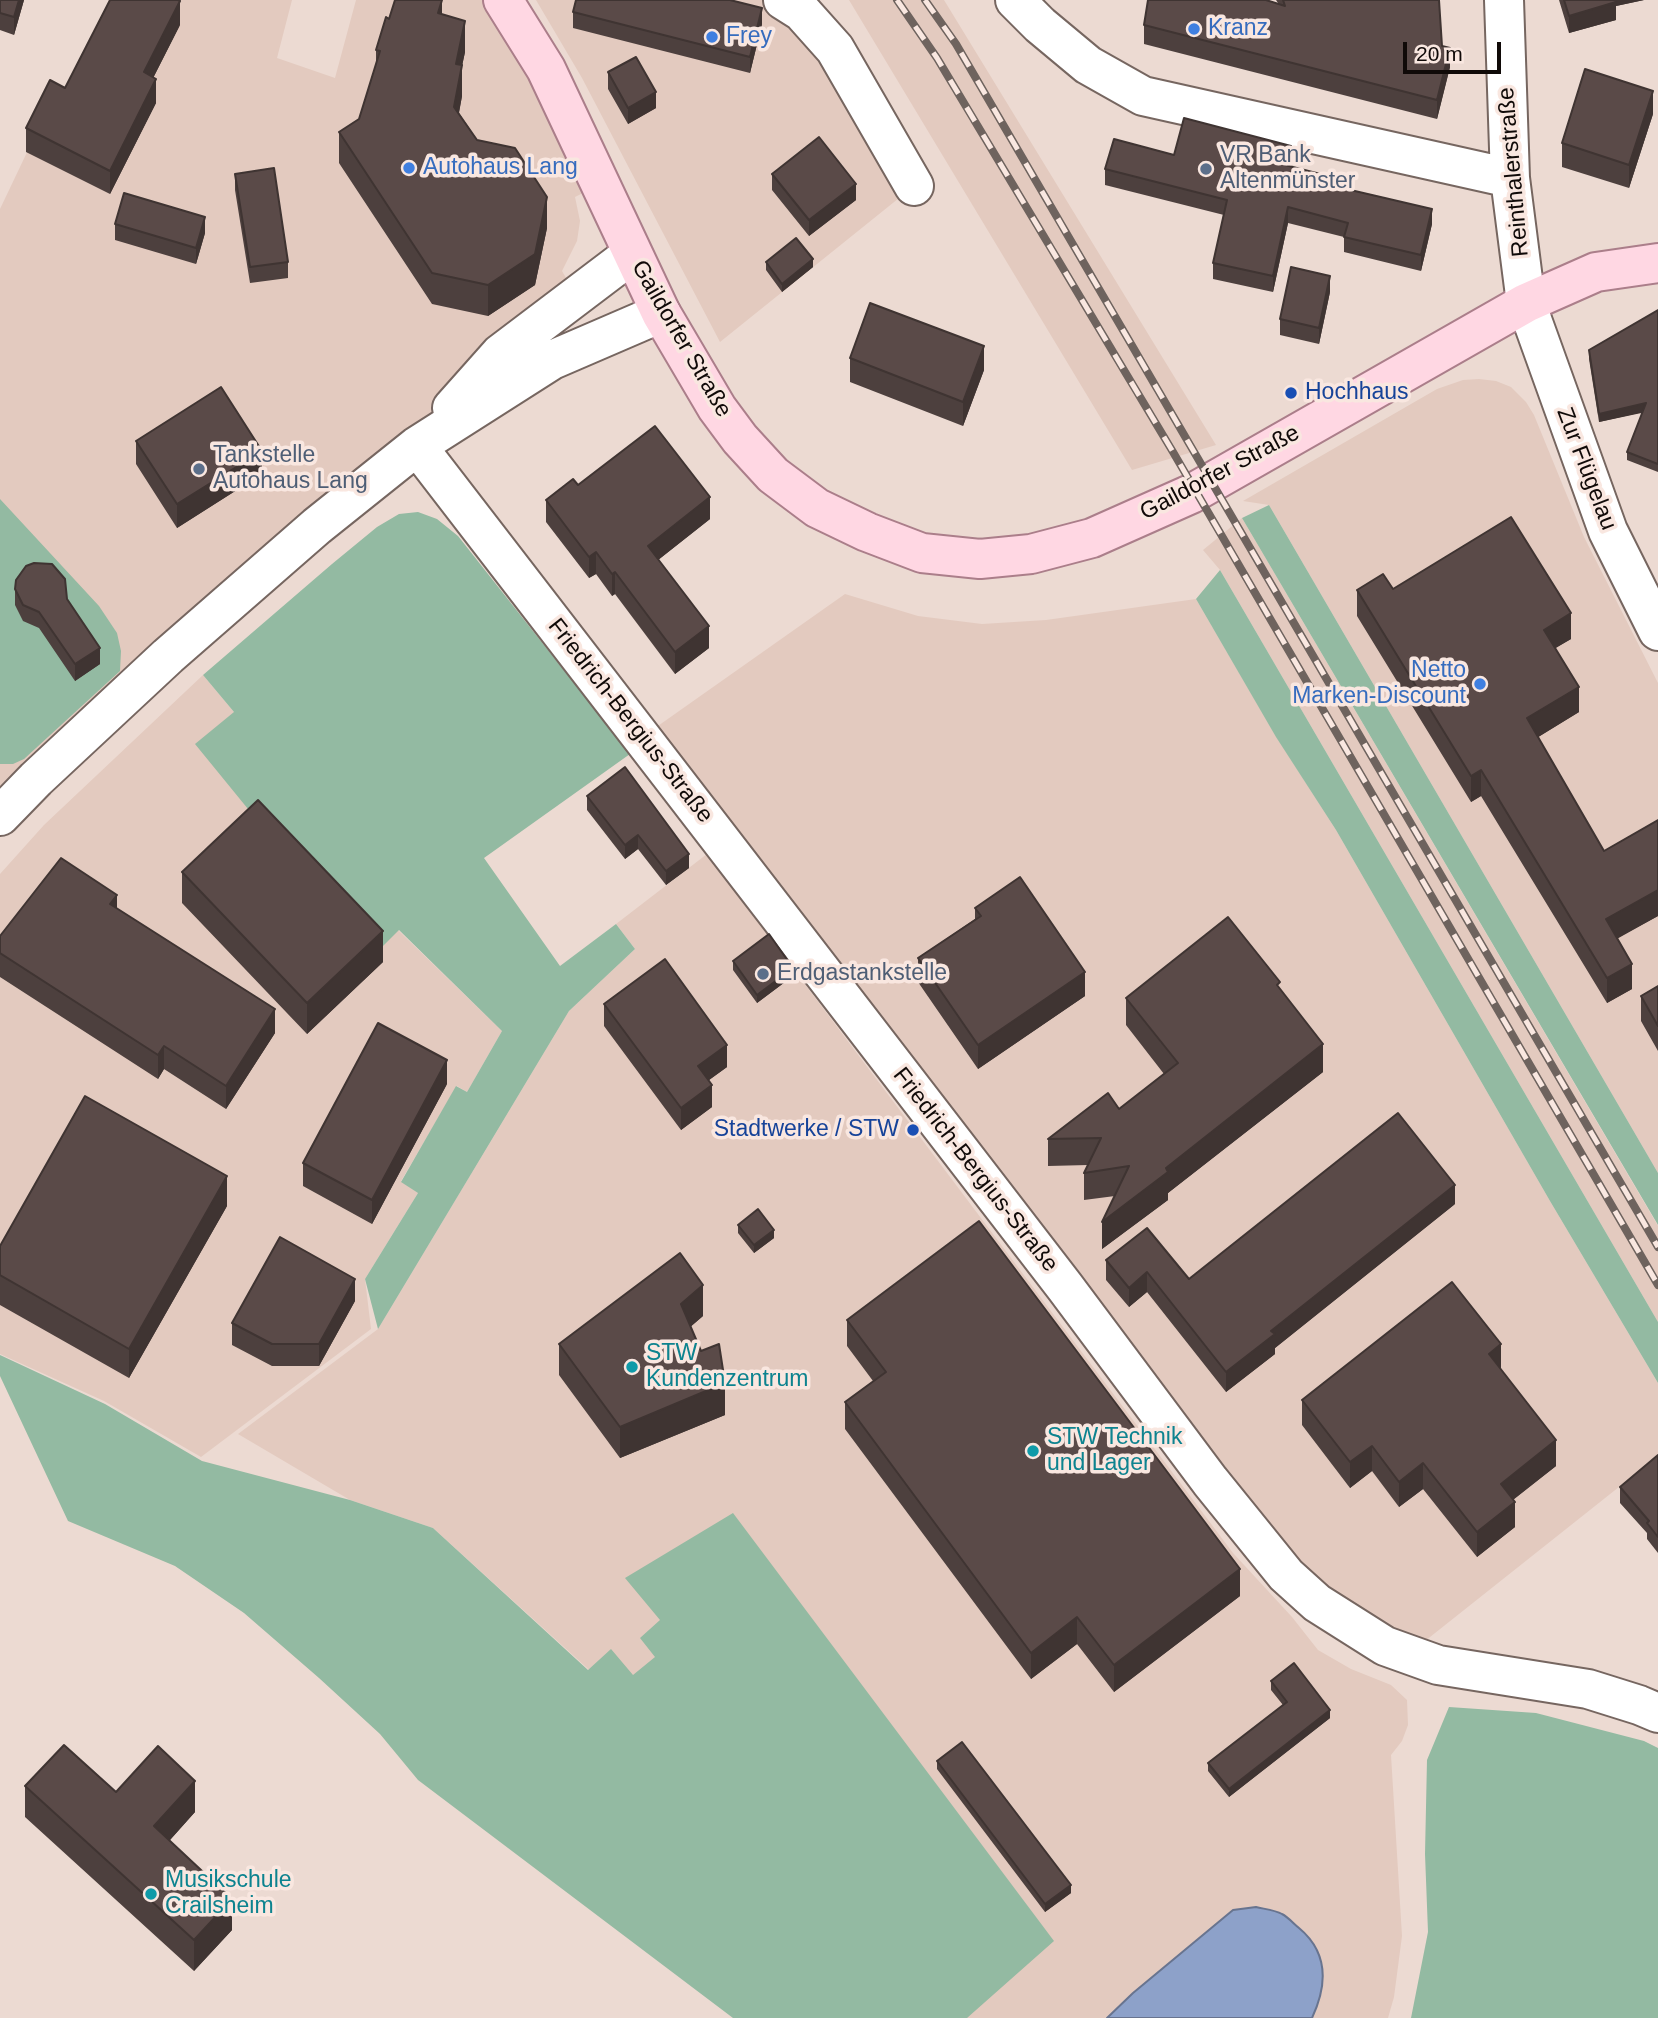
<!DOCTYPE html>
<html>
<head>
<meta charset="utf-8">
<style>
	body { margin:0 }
	#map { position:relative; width:1658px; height:2018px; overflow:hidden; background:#ecdad2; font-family:Arial,sans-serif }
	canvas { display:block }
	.scale { position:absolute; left:1403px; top:42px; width:98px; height:32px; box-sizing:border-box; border:4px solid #100a08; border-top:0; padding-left:9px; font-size:21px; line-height:24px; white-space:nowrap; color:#100a08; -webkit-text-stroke:5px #f9e7e0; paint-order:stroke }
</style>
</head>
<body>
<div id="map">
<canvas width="1658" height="2018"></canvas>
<div class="scale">20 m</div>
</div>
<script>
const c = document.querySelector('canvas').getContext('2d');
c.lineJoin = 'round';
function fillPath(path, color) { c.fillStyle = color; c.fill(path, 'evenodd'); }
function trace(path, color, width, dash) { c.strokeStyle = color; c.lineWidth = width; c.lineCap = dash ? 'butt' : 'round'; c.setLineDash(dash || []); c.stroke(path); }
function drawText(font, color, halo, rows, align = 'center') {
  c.font = font + ' Arial,sans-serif'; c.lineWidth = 7; c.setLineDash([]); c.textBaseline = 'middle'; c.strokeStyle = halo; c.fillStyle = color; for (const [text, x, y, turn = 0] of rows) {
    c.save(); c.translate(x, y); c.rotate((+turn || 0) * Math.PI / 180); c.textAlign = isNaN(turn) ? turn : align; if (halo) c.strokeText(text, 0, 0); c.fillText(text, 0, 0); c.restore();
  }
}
fillPath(new Path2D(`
	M122 0H292L277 58 335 78 356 0H503L601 184 575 197 580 221 577 241 562 271 576 295 0 795V209L50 104 65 111Z
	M536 0H783L914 186 720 342 582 78Z
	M849 0H944L1216 445 1132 470Z
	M1479 379 1496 381 1511 387 1526 402 1534 415 1584 537 1658 683V1173L1269 505 1243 501 1437 389 1463 380Z
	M1242 518 1658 1226V1322L1220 570 1203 550Z
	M845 594 918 616 982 624 1046 620 1196 599 1276 736 1336 830 1550 1201 1658 1383V1456L1425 1641 1390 1631 1346 1603 1298 1562 1250 1508 655 728Z
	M203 675 234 712 376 952 398 930 502 1031 467 1092 457 1086 401 1181 418 1193 365 1279 371 1329 201 1457 104 1401 0 1354V874L44 825Z
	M707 854 1233 1553 1292 1617 1318 1650 1351 1669 1391 1685 1407 1700 1408 1725 1402 1741 1391 1755 1402 1936 1394 1997 1388 2018H956L784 1847 433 1528 350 1500 238 1434 378 1329 569 1011 635 949 616 924Z`), '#e3cabf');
fillPath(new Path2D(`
	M0 499 99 606 117 633 121 651 120 671 24 759 13 764H0Z
	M1269 505 1658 1173V1225L1242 518Z
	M418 512 437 519 458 536 630 754 484 858 560 966 616 924 635 949 569 1011 378 1329 365 1279 418 1193 401 1182 456 1086 467 1092 502 1031 399 930 376 953 257 820 195 744 234 712 203 675 332 564 377 527 399 514Z
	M1220 570 1658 1322V1383L1550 1201 1336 830 1276 737 1196 599Z
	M0 1355 105 1404 202 1461 350 1500 433 1528 588 1670 611 1649 633 1675 655 1657 640 1638 660 1620 625 1578 733 1513 1054 1941 967 2018H733L418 1780 380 1734 319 1678 244 1613 175 1566 68 1521 0 1376Z
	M1449 1707 1536 1713 1644 1741 1658 1748V2018H1411L1428 1932 1425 1854 1427 1760Z`), '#93baa2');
const water = new Path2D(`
	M1256 1907C1264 1909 1275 1910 1282 1914 1288 1917 1294 1924 1299 1928 1329 1953 1327 1986 1312 2018H1107L1133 1993 1233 1910Z`);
fillPath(water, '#8da1c9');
trace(water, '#68748f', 2);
const minor = new Path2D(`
	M783 0 802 12 835 49 914 186
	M1015 0 1040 25 1088 65 1143 96 1510 178
	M1504 0 1510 178 1526 303 1608 531 1658 631
	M452 408 500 354 632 254
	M417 446 1065 1287 1210 1481 1286 1575 1317 1603 1385 1646 1438 1665 1588 1689 1639 1705 1658 1713
	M0 816 36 779 168 656 317 526 417 446 552 360 661 313`);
const major = new Path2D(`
	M503 0 546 69 661 313 717 408 740 439 773 475 817 508 867 532 922 553 980 559 1031 554 1092 538 1191 494 1526 303 1596 272 1658 263`);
trace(minor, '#766660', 42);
trace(major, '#ab7e8a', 42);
trace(minor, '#fff', 38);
trace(major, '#ffd7e3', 38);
const rail = new Path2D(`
	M897 0 937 58 1173 452 1658 1285
	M925 0 956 44 1658 1247`);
trace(rail, '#6e635e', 8);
trace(rail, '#f9e7e0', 5, [16]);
fillPath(new Path2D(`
	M0 0H24L14 35 0 30Z
	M1276 0H1439L1442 46 1450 67 1437 119 1144 44V25L1278 3Z
	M1559 0H1644L1616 6V20L1569 33Z
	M573 12 762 24 750 73 573 28Z
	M442 15 465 52 462 66V96L459 113 477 140 547 228 535 285 488 316 432 304 339 163V132L359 119 376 65V50L389 19Z
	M180 25 153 78 156 103 110 194 26 152V128L65 88Z
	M608 72 656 108 628 124 608 89Z
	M1653 114 1629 188 1562 167V143Z
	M1174 155 1291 161 1289 166 1432 224 1421 271 1344 252V237L1288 223 1273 292 1213 279V263L1224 215 1105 185V169Z
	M235 174 288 262V278L250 283 235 190Z
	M772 174 856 200 809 236 772 190Z
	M115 224 205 233 196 264 115 240Z
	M766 262 813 267 782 292 766 270Z
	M1330 292 1319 344 1280 335V319Z
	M1658 310V472L1627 460V452L1643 412 1599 422 1589 359V350Z
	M850 358 984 370 963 426 850 382Z
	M136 441 262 474 177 528 136 464Z
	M578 485 710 519 658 560 709 648 675 674 615 594 612 596 596 574 589 578 546 522V500Z
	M15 589 67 599 100 664 75 681 39 628 23 621 15 605Z
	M1357 590 1571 639 1555 648 1579 712 1538 737 1604 851 1658 820V916L1617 938 1632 989 1607 1003 1481 796 1471 802 1357 616Z
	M587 796 689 868 666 885 638 849 625 859 587 810Z
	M182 872 383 962 307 1034 182 903Z
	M117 908 275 1033 226 1109 164 1069 158 1079 0 977V936Z
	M975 908 1085 996 978 1069 918 982V958L975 919Z
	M733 961 793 976 757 1003 733 970Z
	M1658 986V1051L1641 1021V996Z
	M1280 990 1323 1072 1168 1193V1200L1102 1249 1115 1196 1084 1200V1173L1088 1165 1048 1166V1139L1119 1109 1164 1074 1126 1025V998Z
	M604 1004 727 1067 709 1080 712 1107 681 1130 604 1026Z
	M447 1084 372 1224 303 1186V1163Z
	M1455 1204 1275 1348V1354L1226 1392 1147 1292 1129 1307 1106 1280V1260L1189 1279Z
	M227 1206 129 1378 0 1305V1246Z
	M738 1225 774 1238 754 1253 738 1233Z
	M355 1301 319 1366H272L232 1345V1323Z
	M703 1316 690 1327 725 1415 620 1458 559 1375V1344Z
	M847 1320 1240 1596 1114 1692 1077 1644 1031 1679 845 1429V1402L873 1381 847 1346Z
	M1501 1370 1556 1466 1513 1500 1515 1527 1477 1557 1423 1489 1399 1507 1372 1471 1350 1488 1302 1425V1400Z
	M1658 1455V1553L1647 1539V1533L1620 1503V1487Z
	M1271 1681 1330 1718 1229 1797 1208 1771V1763L1283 1705 1271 1690Z
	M937 1761 1071 1893 1045 1912 937 1769Z
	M25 1786 116 1792 195 1812 169 1841 232 1930 194 1971 25 1817Z`), '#4d403e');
fillPath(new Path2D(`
	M19 0H24L14 35V17Z
	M442 0V31L438 13Z
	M1612 0H1644L1616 6V20L1569 33V16Z
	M180 1V25L144 96V72Z
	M762 8V24L750 73V57Z
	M465 21V52L462 66V96L454 138V107L456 64Z
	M1450 48V67L1437 119V100Z
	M156 79V103L110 194V171Z
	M1653 91V114L1629 188V165Z
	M656 92V108L628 124V108Z
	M1291 146V161L1285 181V165Z
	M856 184V200L809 236V220Z
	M547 197V228L535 285 488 316V285Z
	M1288 207V223L1273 292V276Z
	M1432 209V224L1421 271V255Z
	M205 217V233L196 264V248Z
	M813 259V267L782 292V284Z
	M1330 276V292L1319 344V328Z
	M984 346V370L963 426V402Z
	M1646 403V412L1599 422V414Z
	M262 451V474L177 528V504Z
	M710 497V519L648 568V546Z
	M596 552V574L589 578V557Z
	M615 572V594L612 596V574Z
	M1571 613V639L1544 655V630Z
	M709 626V648L675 674V652Z
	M100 648V664L75 681V664Z
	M1579 687V712L1527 744V718Z
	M1481 770V796L1471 802V776Z
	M638 835V849L625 859V845Z
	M689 854V868L666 885V871Z
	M1658 890V916L1606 945V919Z
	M117 895V918L110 904Z
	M383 931V962L307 1034V1003Z
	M1632 964V989L1607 1003V978Z
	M793 968V976L757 1003V995Z
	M1085 972V996L978 1069V1045Z
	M275 1009V1033L226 1109V1086Z
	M1323 1044V1072L1168 1193V1200L1102 1249V1222L1166 1168Z
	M727 1045V1067L698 1088V1066Z
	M164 1046V1069L158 1079V1055Z
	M447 1060V1084L372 1224V1200Z
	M712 1085V1107L681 1130V1108Z
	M227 1176V1206L129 1378V1349Z
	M1455 1185V1204L1275 1348V1354L1226 1392V1372L1271 1331Z
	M774 1230V1238L754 1253V1245Z
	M1147 1272V1292L1129 1307V1288Z
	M355 1279V1301L319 1366V1344Z
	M703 1285V1316L681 1335V1304Z
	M1501 1344V1370L1489 1354Z
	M725 1383V1415L620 1458V1427Z
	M1556 1440V1466L1501 1509V1484Z
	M1372 1446V1471L1350 1488V1462Z
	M1423 1463V1489L1399 1507V1482Z
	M1515 1502V1527L1477 1557V1532Z
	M1240 1569V1596L1114 1692V1665Z
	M1077 1617V1644L1031 1679V1653Z
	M1330 1710V1718L1229 1797V1789Z
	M195 1781V1812L154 1858V1826Z
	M1071 1885V1893L1045 1912V1904Z
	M232 1899V1930L194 1971V1940Z`), '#3f3432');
const building = new Path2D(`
	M0 0H19L14 17 0 13Z
	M110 0H178L180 1 144 72 156 79 110 171 26 128 50 80 65 88Z
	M395 0H442L438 13 465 21 456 64 462 65 454 107 477 140 515 148 547 197 535 254 488 285 432 273 339 132 359 119 380 51 376 50 386 17 389 19Z
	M576 0H730L762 8 750 57 573 12Z
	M1148 0H1266L1285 6 1283 0H1439L1442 46 1450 48 1437 100 1144 25Z
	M1564 0H1615L1616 2 1569 16Z
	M636 57 656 92 628 108 608 72Z
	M1585 69 1653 91 1629 165 1562 143Z
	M1184 118 1291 146 1285 165 1344 180 1342 188 1432 209 1421 255 1344 237 1348 223 1288 207 1273 276 1213 263 1227 200 1105 169 1114 139 1174 155Z
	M819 137 856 184 809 220 772 174Z
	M274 168 288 262 250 267 235 174Z
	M124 193 205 217 196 248 115 224Z
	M796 238 813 259 782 284 766 262Z
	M1291 267 1330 276 1319 328 1280 319Z
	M870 303 984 346 963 402 850 358Z
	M1658 310V464L1627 452 1646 403 1599 414 1589 350Z
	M221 387 262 451 177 504 136 441Z
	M655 426 710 497 648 546 709 626 675 652 615 572 612 574 596 552 589 557 546 500 573 479 578 485Z
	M1511 517 1571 613 1544 630 1579 687 1527 718 1604 851 1658 820V890L1606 919 1632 964 1607 978 1481 770 1471 776 1357 590 1383 574 1393 589Z
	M34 563 52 564 65 579 67 599 100 648 75 664 39 612 23 605 15 589 16 580 26 566Z
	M625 767 689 854 666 871 638 835 625 845 587 796Z
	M258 800 383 931 307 1003 182 872Z
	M61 858 117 895 110 904 275 1009 226 1086 164 1046 158 1055 0 953V936Z
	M1020 877 1085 972 978 1045 918 958 981 916 975 908Z
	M1228 917 1280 982 1277 985 1323 1044 1166 1168 1168 1172 1102 1222 1129 1166 1084 1173 1101 1138 1048 1139 1108 1093 1119 1109 1178 1063 1126 998Z
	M769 934 793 968 757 995 733 961Z
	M665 959 727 1045 698 1066 712 1085 681 1108 604 1004Z
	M1658 986V1026L1641 996Z
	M378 1023 447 1060 372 1200 303 1163Z
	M85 1096 227 1176 129 1349 0 1275V1246Z
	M1398 1113 1455 1185 1271 1331 1275 1334 1226 1372 1147 1272 1129 1288 1106 1260 1147 1228 1189 1279Z
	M758 1209 774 1230 754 1245 738 1225Z
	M979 1221 1240 1569 1114 1665 1077 1617 1031 1653 845 1402 886 1372 847 1320Z
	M280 1237 355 1279 319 1344H272L232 1323Z
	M680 1253 703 1285 681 1304 701 1351 719 1344 725 1383 620 1427 559 1344Z
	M1452 1282 1501 1344 1489 1354 1556 1440 1501 1484 1515 1502 1477 1532 1423 1463 1399 1482 1372 1446 1350 1462 1302 1400Z
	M1658 1455V1537L1647 1523 1649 1521 1620 1487Z
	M1294 1663 1330 1710 1229 1789 1208 1763 1287 1702 1271 1681Z
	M962 1742 1071 1885 1045 1904 937 1761Z
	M64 1745 116 1792 158 1746 195 1781 154 1826 232 1899 194 1940 25 1786Z`);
fillPath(building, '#5a4a48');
trace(building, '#3f3432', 2);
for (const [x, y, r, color] of [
	[1194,29,7,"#3f7fe0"],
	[712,37,7,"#3f7fe0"],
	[409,168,7,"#3f7fe0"],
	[1206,169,7,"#5c6f8a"],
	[1291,393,7,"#1a4fb4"],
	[199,469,7,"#5c6f8a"],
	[1480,684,7,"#3f7fe0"],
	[763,974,7,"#5c6f8a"],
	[913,1130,7,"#1a4fb4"],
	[632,1367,7,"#0f9aa8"],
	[1033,1451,7,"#0f9aa8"],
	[151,1894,7,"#0f9aa8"]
]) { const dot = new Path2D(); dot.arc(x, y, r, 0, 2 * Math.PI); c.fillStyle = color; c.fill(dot); trace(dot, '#f9e7e0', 2.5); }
drawText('23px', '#366cbe', '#f9e7e0', [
	["Kranz",1208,29],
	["Frey",726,37],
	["Autohaus Lang",423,168],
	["Netto",1466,671,"right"],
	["Marken-Discount",1466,697,"right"]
], 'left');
drawText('23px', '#4e5e75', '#f9e7e0', [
	["VR Bank",1220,156],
	["Altenmünster",1220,182],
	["Tankstelle",213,456],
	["Autohaus Lang",213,482],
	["Erdgastankstelle",777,974]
], 'left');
drawText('23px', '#100a08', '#f9e7e0', [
	["Reinthalerstraße",1514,172,-95],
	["Gaildorfer Straße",681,339,60],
	["Zur Flügelau",1586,469,69],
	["Gaildorfer Straße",1220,473,-28],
	["Friedrich-Bergius-Straße",630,721,52],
	["Friedrich-Bergius-Straße",975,1170,52]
]);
drawText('23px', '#164399', '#f9e7e0', [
	["Hochhaus",1305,393],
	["Stadtwerke / STW",899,1130,"right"]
], 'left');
drawText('23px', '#0d838f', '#f9e7e0', [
	["STW",646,1354],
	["Kundenzentrum",646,1380],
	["STW Technik",1047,1438],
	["und Lager",1047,1464],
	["Musikschule",165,1881],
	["Crailsheim",165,1907]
], 'left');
</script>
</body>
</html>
